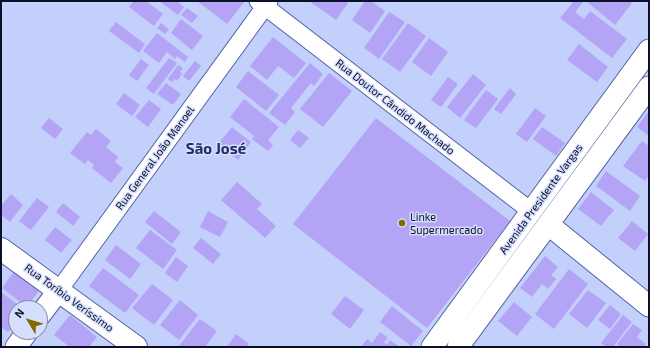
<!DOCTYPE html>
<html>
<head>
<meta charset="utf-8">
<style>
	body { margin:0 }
	#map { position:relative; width:650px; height:348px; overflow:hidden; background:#c3d0fc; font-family:"Exo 2",sans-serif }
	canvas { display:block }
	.frame { position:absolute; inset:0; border:2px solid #0b102a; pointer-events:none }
	.north { position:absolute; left:8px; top:300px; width:40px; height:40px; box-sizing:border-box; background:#d5defc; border:1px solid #848ca8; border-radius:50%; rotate:308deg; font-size:11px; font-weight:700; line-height:16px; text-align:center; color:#0b102a }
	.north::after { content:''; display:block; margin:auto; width:14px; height:18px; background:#826901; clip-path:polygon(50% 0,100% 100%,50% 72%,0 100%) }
</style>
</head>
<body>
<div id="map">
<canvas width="650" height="348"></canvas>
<div class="frame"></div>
<div class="north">N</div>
</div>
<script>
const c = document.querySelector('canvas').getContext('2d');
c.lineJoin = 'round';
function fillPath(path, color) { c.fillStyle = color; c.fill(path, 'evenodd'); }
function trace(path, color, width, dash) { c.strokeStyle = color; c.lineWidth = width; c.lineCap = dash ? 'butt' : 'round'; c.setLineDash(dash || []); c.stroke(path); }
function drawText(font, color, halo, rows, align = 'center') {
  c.font = font + ' "Exo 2",sans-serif'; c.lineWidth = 3; c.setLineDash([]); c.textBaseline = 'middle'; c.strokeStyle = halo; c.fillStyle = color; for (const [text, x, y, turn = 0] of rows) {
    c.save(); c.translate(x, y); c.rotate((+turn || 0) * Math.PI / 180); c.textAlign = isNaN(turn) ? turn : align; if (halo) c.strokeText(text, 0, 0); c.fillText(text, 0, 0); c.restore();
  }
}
fillPath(new Path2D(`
	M134 1H146L163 14 154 26 129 7Z
	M159 1H177L184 7 178 15Z
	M197 1H245L227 24Z
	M309 1H346L348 3 336 20Z
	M365 1H371L385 11 370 33 352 20Z
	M574 1 583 2 575 12 584 19 590 11 627 39 612 58 560 18Z
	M586 1H629L632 3 615 25Z
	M187 8 198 16 192 23 181 15Z
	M389 12 405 22 379 59 364 48Z
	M181 19 203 36 192 50 171 33Z
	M116 22 145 44 139 53 109 31Z
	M161 23 169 29 165 34 157 28Z
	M408 23 426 36 400 72 382 59Z
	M157 33 188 57 185 62 177 56 175 59 167 52 159 63 143 51Z
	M273 37 306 63 294 78 278 66 267 80 250 66Z
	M429 38 448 52 431 76 412 62Z
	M579 44 608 67 597 82 567 60Z
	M169 58 177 63 154 94 146 88Z
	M141 59 149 65 137 81 129 75Z
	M195 61 201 66 189 81 183 76Z
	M310 63 323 74 314 86 311 83 291 108 295 112 285 125 269 113Z
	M178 65 183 68 180 72 182 74 177 81 175 79 172 82 168 79Z
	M248 71 279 95 266 111 236 87Z
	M329 73 352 91 323 127 300 109Z
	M473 74 486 85 460 118 447 107Z
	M448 77 458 84 441 107 431 100Z
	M166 83 181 94 173 105 157 94Z
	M510 88 516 94 501 114 494 109Z
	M486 90 498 99 476 128 464 120Z
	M124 93 140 105 132 116 116 104Z
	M244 99 279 127 268 140 273 145 268 151 252 139 254 136 230 117Z
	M149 100 161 109 148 127 135 117Z
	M535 108 546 116 527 142 516 134Z
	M648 112 649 113V136L637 127Z
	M49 118 63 129 55 139 41 128Z
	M376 118 510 221 427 328 293 224Z
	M232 127 251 142 238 160 218 144Z
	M542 127 565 143 556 156 533 139Z
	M96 129 111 141 106 147 118 157 115 162 123 168 111 183 92 168 94 165 88 160 85 164 70 153 87 132 91 135Z
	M298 130 309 138 300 148 290 140Z
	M642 141 649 146V175L645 181 623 166Z
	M606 171 640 196 630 211 596 186Z
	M237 182 262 204 257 209 276 226 265 238 221 200Z
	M591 192 614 210 601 226 578 209Z
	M11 194 23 205 10 222 1 215V206Z
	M37 198 49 207 31 230 19 221Z
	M63 203 80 217 73 226 56 212Z
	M154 211 181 232 172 244 145 222Z
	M208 211 228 222 220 237 200 227Z
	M632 221 648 234 635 251 618 238Z
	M55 227 72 240 61 253 45 240Z
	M150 230 177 250 163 269 136 248Z
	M201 238 221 254 213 264 193 248Z
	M116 245 141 264 130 279 105 260Z
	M545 256 558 267 551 275 556 279 548 289 542 284 532 297 520 288Z
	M176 257 188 266 177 282 165 273Z
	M103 268 139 295 125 313 89 286Z
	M16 269 41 288 27 307 2 288Z
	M569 269 588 284 554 329 535 314Z
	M152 284 173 300 154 325 132 308Z
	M588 290 606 303 587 328 569 314Z
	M1 292 22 308H16V322L8 332 1 327Z
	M345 296 364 310 350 329 331 314Z
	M180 300 198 315 179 340 160 325Z
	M514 302 532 317 517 336 498 321Z
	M610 305 621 314 610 329 598 320Z
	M392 306 423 331 411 346 380 322Z
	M70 315 97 337 89 347H70L54 335Z
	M623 315 632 322 613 347H606L601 343Z
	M200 319 217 331 205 347H178Z
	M633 324 642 330 637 337 646 344 644 347H620L617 344Z
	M380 332 388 338 384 342 387 345 390 340 400 347H361L367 339 372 343Z
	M236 334 249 344 247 347H227Z`), '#b3a4f6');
const minor = new Path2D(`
	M258 1 532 212
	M59 290 269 1`);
const tertiary = new Path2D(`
	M549 225 649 306
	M40 315 59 290
	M16 347 27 332
	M432 347 649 50
	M458 347 649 87`);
const secondary = new Path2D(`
	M1 249 136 347`);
trace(minor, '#5261a2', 19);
trace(tertiary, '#5261a2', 23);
trace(secondary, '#5261a2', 24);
trace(minor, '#fff', 17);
trace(tertiary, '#fff', 21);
trace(secondary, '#fff', 22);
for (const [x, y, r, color] of [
	[402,223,4,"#826901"]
]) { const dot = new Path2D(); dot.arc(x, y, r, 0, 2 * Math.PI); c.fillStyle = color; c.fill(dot); trace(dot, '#d5defc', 1.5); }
drawText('11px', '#0b102a', '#d5defc', [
	["Rua Doutor Cândido Machado",395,107,38],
	["Rua General João Manoel",155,158,-54],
	["Avenida Presidente Vargas",541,199,-54],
	["Rua Toríbio Veríssimo",69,298,36]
]);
drawText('11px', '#0b102a', '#d5defc', [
	["Linke",410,217],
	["Supermercado",410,230]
], 'left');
drawText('bold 15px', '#222c67', '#d5defc', [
	["São José",216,149]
]);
</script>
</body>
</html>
